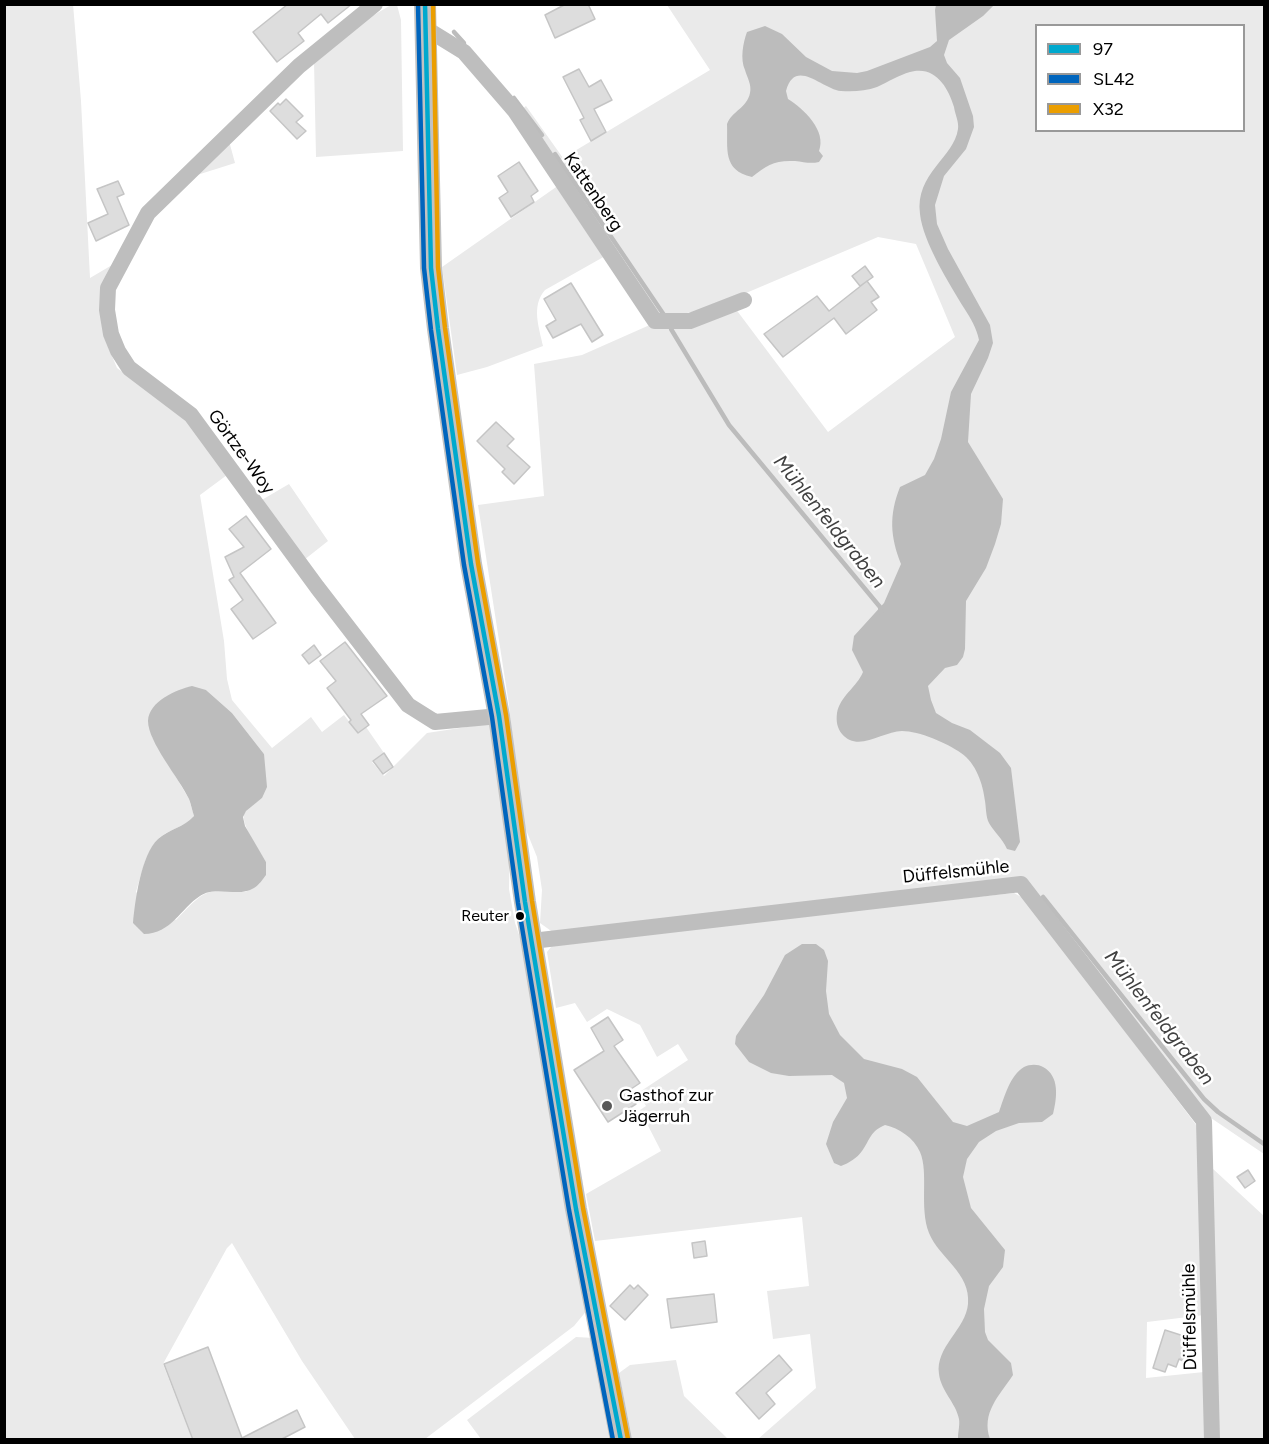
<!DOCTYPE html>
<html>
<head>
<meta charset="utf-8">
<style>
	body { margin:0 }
	#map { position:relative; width:1269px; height:1444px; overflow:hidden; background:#fff; font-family:Figtree,sans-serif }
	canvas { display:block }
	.frame { position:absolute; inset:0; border:6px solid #000; pointer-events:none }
	.legend { position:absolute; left:1035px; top:24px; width:210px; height:108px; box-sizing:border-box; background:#fff; border:2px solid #999; margin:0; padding:8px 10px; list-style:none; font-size:18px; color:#000 }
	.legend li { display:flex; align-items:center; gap:12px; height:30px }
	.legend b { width:30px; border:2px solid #999 }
</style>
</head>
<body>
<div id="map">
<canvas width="1269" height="1444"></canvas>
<div class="frame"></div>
<ul class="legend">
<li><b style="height:8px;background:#00a9ce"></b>97</li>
<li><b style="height:8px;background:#0065bd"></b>SL42</li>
<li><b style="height:8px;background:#eb9e00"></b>X32</li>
</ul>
</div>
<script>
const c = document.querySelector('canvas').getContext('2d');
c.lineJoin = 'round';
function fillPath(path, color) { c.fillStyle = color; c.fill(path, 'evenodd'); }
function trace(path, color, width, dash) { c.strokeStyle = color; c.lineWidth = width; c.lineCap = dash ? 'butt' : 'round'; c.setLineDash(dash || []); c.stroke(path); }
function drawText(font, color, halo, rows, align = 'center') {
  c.font = font + ' Figtree,sans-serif'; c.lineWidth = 5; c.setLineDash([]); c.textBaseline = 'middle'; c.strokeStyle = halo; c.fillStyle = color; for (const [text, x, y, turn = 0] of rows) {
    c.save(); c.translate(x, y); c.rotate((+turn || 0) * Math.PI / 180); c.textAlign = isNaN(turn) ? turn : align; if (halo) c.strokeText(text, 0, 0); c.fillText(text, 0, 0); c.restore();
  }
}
fillPath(new Path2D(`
	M73 4 81 101 90 278 112 265 104 337 117 368 186 419 227 475 200 495 224 641 227 679 232 700 272 748 311 717 322 732 344 715 358 733 366 727 384 753 372 762 384 776 427 733 473 726 490 708 510 834 509 889 515 923 532 972 588 1309 574 1326 425 1439H355L302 1361 232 1243 227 1248 163 1364 192 1439 5 1440 4 5ZM206 690 232 713 264 754 262 798C257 802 247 807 244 814 241 825 260 852 266 862L246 892C204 889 205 890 176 920L136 892C141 876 146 852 158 839 167 830 183 828 194 816L189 799 152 737Z
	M391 5H397L401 20 403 151 316 157 314 61 367 19Z
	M667 5H1264V1154L1211 1118 1199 1106 1030 887 554 933 540 923 542 890 537 857 520 815 509 705 478 505 544 496 534 364 582 355 652 324 735 308 828 432 955 337 916 244 878 237 706 310 661 317 619 252 521 110 526 106 563 158 710 70ZM1036 26H1244V130H1036Z
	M229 141 235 163 194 176Z
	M559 185 607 255 545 290C531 306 539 327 543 346L487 367 457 375 442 267Z
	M289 484 328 541 304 560 260 501Z
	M1014 893 1025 899 1200 1130 1204 1315 1147 1322 1146 1378 1204 1372 1206 1439H758L816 1388 810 1334 773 1339 767 1291 809 1286 802 1217 595 1241 586 1194 661 1151 640 1110 646 1106 638 1093 688 1060 678 1044 657 1057 640 1025 607 1009 587 1022 575 1003 556 1008 547 952 555 942Z
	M1212 1168 1264 1216V1439H1217Z
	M576 1337 594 1338 614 1439H481L467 1420Z
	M676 1360 684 1396 728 1439H632L619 1373 630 1365Z`), '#eaeaea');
fillPath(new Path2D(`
	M936 5H994L983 16 949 40 944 55 947 63 960 78 973 116 974 127 966 149 944 176 935 205 937 224 948 249 990 325 993 343 988 358 971 394 968 442 1003 499 1001 524 995 544 986 568 966 601 965 649 963 657 957 665 945 668 928 686 931 700 936 713 952 723 970 730 1000 753 1011 768 1020 842 1015 851 1007 849C1002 838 994 832 989 823 986 818 986 807 985 801 983 784 976 763 961 753 947 743 919 731 902 731 883 731 858 753 842 734 837 728 836 721 837 713 840 696 857 687 863 672L852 650 854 636 884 603 901 564C890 536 889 515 900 487L925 475 934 459 941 439 951 392 979 340C976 327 971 319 964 308 949 283 923 242 920 214 915 173 954 158 958 129 959 122 955 114 954 107 948 87 935 65 910 72 899 75 888 82 877 87 866 91 853 92 841 91 822 89 795 57 786 91L788 99C804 109 827 131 819 151L823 156 819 162C810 164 804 162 795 161 774 160 767 165 752 177 722 170 728 149 727 124 732 111 747 108 750 93 752 85 747 77 745 70 740 59 743 43 747 32L765 26 782 34 806 57 832 71 857 73 867 71 930 47 937 41 935 10Z
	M192 686 206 690 232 713 264 754 267 787 262 798 246 811 243 817 245 826 266 862V875C263 879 259 885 254 888 238 898 216 885 200 896 181 908 171 934 144 934L133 923C135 901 141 855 158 839 169 829 183 828 194 816 192 810 191 804 189 799 179 778 148 742 148 721 149 701 176 690 192 686Z
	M802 944H816L824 950 828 961 826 991 829 1014 840 1035 864 1059 902 1069 917 1077 953 1122 967 1126 999 1112C1004 1098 1010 1075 1024 1067 1030 1064 1038 1064 1043 1067 1060 1076 1057 1098 1053 1114L1042 1122 1019 1123 996 1131 979 1142 967 1159 963 1177 971 1208 1005 1250 1003 1267 989 1286 984 1309 985 1332 988 1340 1011 1363 1013 1375C999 1396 981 1413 990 1439H955L958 1438C958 1432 960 1425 959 1419 956 1403 941 1391 939 1374 935 1347 966 1329 968 1304 971 1273 939 1258 929 1233 919 1207 929 1173 920 1152 914 1138 899 1128 885 1125 870 1131 870 1140 862 1151 857 1158 849 1163 841 1166L834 1163 826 1144 833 1122 847 1098 844 1083 832 1075 789 1076 771 1073 749 1062 735 1044 736 1036 764 995 785 955Z`), '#bcbcbc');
trace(new Path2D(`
	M454 32 464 43
	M514 98 542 135
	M555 154 664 315
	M671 329 729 425 880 607 881 613
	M1043 897 1204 1099 1218 1112 1264 1144`), '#bcbcbc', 4.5);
const building = new Path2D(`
	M288 4H352L328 23 321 14 298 33 304 41 277 62 253 32Z
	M566 4H588L595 19 555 38 545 15Z
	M579 69 589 87 601 80 612 100 594 109 606 132 591 141 580 120 584 118 563 77Z
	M286 99 303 116 296 122 306 131 297 139 270 111 278 103 280 105Z
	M519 162 538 191 531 196 534 202 511 217 499 198 508 192 498 176Z
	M118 181 124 194 117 197 129 225 96 241 88 223 108 214 97 189Z
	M865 266 873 277 860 286 852 276Z
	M867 281 879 297 871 302 877 310 846 334 834 318 783 357 764 334 817 296 829 311Z
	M571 283 603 335 592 342 581 324 553 338 546 326 556 320 544 299Z
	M496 422 514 439 507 446 530 467 514 484 502 472 505 469 477 441Z
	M246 516 271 549 240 573 276 623 253 639 231 609 243 600 229 580 234 577 225 557 244 547 229 529Z
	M345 642 387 696 361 714 369 725 358 733 349 722 351 720 327 688 336 681 320 661Z
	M314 645 321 655 309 664 302 655Z
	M384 753 393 767 383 774 373 761Z
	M608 1017 623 1040 614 1046 640 1083 628 1091 636 1104 608 1122 574 1070 604 1051 591 1028Z
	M1248 1170 1255 1181 1245 1188 1237 1177Z
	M705 1241 707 1256 694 1258 692 1243Z
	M630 1285 634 1289 638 1285 648 1295 625 1320 610 1306Z
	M714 1294 717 1322 671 1328 667 1299Z
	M1165 1330 1190 1338 1183 1361 1179 1359 1176 1367 1168 1364 1165 1372 1153 1368Z
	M208 1347 242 1438 297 1410 305 1427 280 1440H193L164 1364Z
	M779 1355 792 1370 766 1393 775 1404 759 1419 736 1393Z`);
fillPath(building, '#ddd');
trace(building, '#c5c5c5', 1.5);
trace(new Path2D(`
	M375 4 299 66 148 213 108 288 107 310 111 334 118 351 129 368 191 415 317 587 408 705 435 722 499 716
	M425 28 464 52 515 111 655 321H690L744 300
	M532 941 1021 884 1204 1121 1212 1440`), '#bebebe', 16);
trace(new Path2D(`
	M425 4 431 268 438 329 471 564 499 716 525 902 576 1209 621 1440`), '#c2c2c2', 22);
trace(new Path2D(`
	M425 4 431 268 438 329 471 564 499 716 525 902 576 1209 621 1440`), '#00a9ce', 4.5);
trace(new Path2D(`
	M418 4 424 268 431 330 464 565 492 717 518 903 569 1210 613 1440`), '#0065bd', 4.5);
trace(new Path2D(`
	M433 4 438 267 445 328 478 563 506 715 532 901 583 1208 628 1439`), '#eb9e00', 4.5);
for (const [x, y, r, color] of [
	[520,916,5,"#000"],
	[607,1106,6,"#595959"]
]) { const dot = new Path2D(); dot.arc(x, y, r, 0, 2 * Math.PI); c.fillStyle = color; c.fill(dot); trace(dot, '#fff', 2); }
drawText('16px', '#000', '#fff', [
	["Reuter",509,916]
], 'right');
drawText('18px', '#000', '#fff', [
	["Kattenberg",593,192,56],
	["Görtze-Woy",241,452,54],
	["Düffelsmühle",956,872,-6],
	["Düffelsmühle",1190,1317,-91]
]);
drawText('18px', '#000', '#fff', [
	["Gasthof zur",619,1096],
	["Jägerruh",619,1117]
], 'left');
drawText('italic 20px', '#414141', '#fff', [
	["Mühlenfeldgraben",829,522,51],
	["Mühlenfeldgraben",1159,1018,52]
]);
</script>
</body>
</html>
